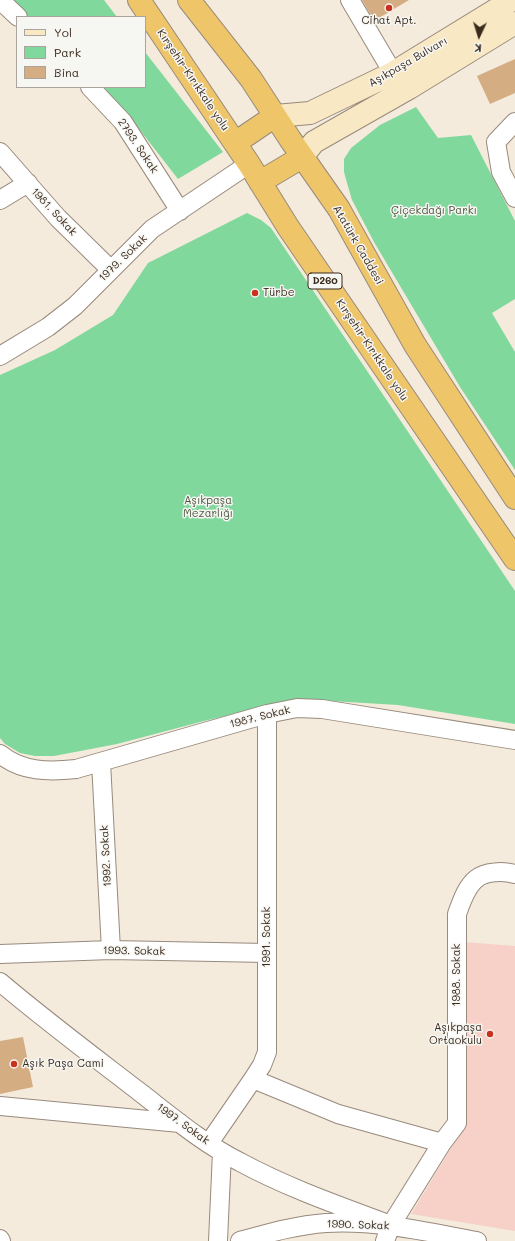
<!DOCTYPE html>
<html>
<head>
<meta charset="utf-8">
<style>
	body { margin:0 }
	#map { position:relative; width:515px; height:1241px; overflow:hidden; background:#f4ebdc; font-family:Mali,sans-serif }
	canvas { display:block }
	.legend { position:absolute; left:16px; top:16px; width:130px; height:72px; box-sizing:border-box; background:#f6f6f2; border:1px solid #aba49d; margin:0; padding:5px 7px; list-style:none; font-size:12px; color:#3b2a1e }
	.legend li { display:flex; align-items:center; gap:8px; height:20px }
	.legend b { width:20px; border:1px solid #aba49d }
	.north { position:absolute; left:459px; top:16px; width:40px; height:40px; -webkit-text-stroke:3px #f6f6f2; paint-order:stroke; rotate:184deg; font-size:11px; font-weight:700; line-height:16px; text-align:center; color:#3b2a1e }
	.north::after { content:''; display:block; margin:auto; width:14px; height:18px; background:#3b2a1e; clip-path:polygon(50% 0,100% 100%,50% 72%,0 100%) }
</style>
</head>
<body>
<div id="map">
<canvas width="515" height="1241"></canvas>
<ul class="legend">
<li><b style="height:5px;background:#f8e8c3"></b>Yol</li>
<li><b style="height:11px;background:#80d89d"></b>Park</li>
<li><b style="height:11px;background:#d5ad82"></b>Bina</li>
</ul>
<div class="north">K</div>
</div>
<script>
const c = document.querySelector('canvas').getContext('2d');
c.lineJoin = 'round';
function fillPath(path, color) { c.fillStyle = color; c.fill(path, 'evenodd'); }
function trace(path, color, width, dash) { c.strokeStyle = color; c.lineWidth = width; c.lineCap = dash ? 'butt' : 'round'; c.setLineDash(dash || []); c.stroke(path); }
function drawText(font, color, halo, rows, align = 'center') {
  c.font = font + ' Mali,sans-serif'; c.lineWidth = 3; c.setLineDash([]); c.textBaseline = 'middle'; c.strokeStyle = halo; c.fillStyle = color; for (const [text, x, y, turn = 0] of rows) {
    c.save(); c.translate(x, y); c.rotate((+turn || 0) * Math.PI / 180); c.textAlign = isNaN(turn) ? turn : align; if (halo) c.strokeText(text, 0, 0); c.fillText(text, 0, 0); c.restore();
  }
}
fillPath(new Path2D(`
	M464 942 515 946V1231L411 1214 467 1122Z`), '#f7d1c7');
fillPath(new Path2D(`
	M9 0H104L117 17H28Z
	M145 52 223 152 178 179 129 116 101 87H145Z
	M416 107 438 138 471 135 515 221V299L492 313 515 352V470L460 387 374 242 352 200 347 183 344 172V159L351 148 380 125Z
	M247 213 261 220 271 228 515 591V724L398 705 297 699 204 721 117 744 54 756H35L20 753 5 744 0 738V375L55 350 113 315 148 263Z`), '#80d89d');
fillPath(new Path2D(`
	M362 0H409L374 21Z
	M515 59V93L490 104 477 76Z
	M23 1037 33 1087 0 1094V1041Z`), '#d5ad82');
const minor = new Path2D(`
	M0 0 18 17
	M350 0 393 73
	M90 87 123 122 180 211
	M515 122 496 142 501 172 515 198
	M0 152 58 218 111 270
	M0 200 28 183
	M0 356 48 327 75 306 152 229 249 164
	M0 754C22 772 49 772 76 769L267 714 297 708 322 709 515 740
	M101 762 111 950
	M0 954 111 950 267 953
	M0 982C46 1021 93 1056 141 1093 172 1117 204 1144 240 1162 288 1188 340 1206 391 1225
	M253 1079 338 1114 442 1143
	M0 1106 180 1123
	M209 1143 253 1079 262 1065 267 1052V714
	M0 1239 1 1241
	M218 1241 222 1152
	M240 1241C269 1233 297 1225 326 1223 378 1220 427 1232 477 1241
	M385 1241 391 1225 442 1143 457 1123V914C461 903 466 887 476 879 485 871 504 871 515 874`);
const secondary = new Path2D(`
	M275 116 310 113 393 73 512 0
	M302 157 314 142 409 88 515 23`);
const trunk = new Path2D(`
	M139 0 249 164 288 227 515 559
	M189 0 251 79 290 139 339 209 415 345 515 498
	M235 143 275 116
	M260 182 302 157`);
trace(minor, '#988a7d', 20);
trace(secondary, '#988a7d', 24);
trace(trunk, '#988a7d', 24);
trace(minor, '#fff', 18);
trace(secondary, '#f8e8c3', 22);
trace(trunk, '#eec569', 22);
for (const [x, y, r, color] of [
	[389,8,4,"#c8321e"],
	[255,293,4,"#c8321e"],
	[490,1034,4,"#c8321e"],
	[14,1064,4,"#c8321e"]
]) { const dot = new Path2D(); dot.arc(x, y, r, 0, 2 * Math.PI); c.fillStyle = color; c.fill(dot); trace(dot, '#f6f6f2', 1.5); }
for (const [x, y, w] of [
	[325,281,34]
]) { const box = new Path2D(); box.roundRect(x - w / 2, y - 8, w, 16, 3); c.fillStyle = '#f6f6f2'; c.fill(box); trace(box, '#3b2a1e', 1); }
drawText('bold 10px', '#3b2a1e', null, [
	["D260",325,281]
]);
drawText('11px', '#3b2a1e', '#f6f6f2', [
	["Cihat Apt.",389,21,"center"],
	["Türbe",263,293],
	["Aşıkpaşa",482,1028,"right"],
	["Ortaokulu",482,1041,"right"],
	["Aşık Paşa Cami",22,1064]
], 'left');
drawText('11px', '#3b2a1e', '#f6f6f2', [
	["Aşıkpaşa Bulvarı",408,62,-30],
	["Kırşehir-Kırıkkale yolu",193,80,56],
	["2793. Sokak",138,146,56],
	["1981. Sokak",54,212,47],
	["Atatürk Caddesi",358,245,60],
	["1979. Sokak",123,258,-44],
	["Kırşehir-Kırıkkale yolu",372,350,56],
	["1987. Sokak",260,717,-14],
	["1992. Sokak",106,856,-93],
	["1991. Sokak",267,937,-90],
	["1993. Sokak",134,951,1],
	["1988. Sokak",457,975,-90],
	["1997. Sokak",183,1124,36],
	["1990. Sokak",358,1225,2]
]);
drawText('11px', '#4c563e', '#f6f6f2', [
	["Çiçekdağı Parkı",434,211],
	["Aşıkpaşa",208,501],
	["Mezarlığı",208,514]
]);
</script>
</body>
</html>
